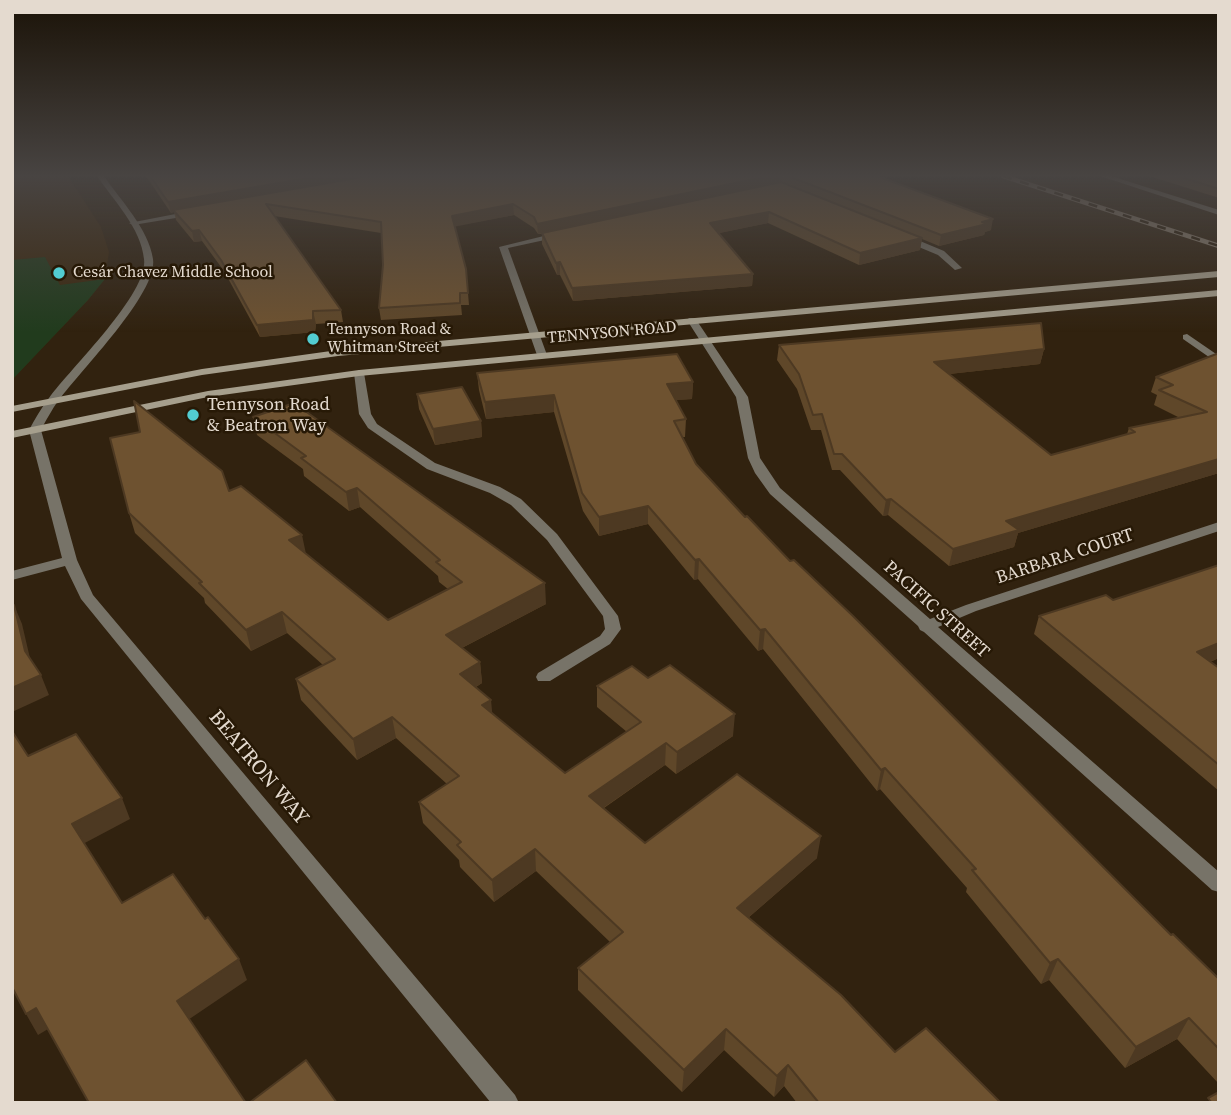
<!DOCTYPE html>
<html>
<head>
<meta charset="utf-8">
<style>
	body { margin:0 }
	#map { position:relative; width:1231px; height:1115px; overflow:hidden; background:#31220f; font-family:"Source Serif 4",serif }
	canvas { display:block }
	.frame { position:absolute; inset:0; border:14px solid #e4dacf; pointer-events:none }
</style>
</head>
<body>
<div id="map">
<canvas width="1231" height="1115"></canvas>
<div class="frame"></div>
</div>
<script>
const c = document.querySelector('canvas').getContext('2d');
c.lineJoin = 'round';
function fillPath(path, color) { c.fillStyle = color; c.fill(path, 'evenodd'); }
function trace(path, color, width, dash) { c.strokeStyle = color; c.lineWidth = width; c.lineCap = dash ? 'butt' : 'round'; c.setLineDash(dash || []); c.stroke(path); }
function drawText(font, color, halo, rows, align = 'center') {
  c.font = font + ' "Source Serif 4",serif'; c.lineWidth = 5; c.setLineDash([]); c.textBaseline = 'middle'; c.strokeStyle = halo; c.fillStyle = color; for (const [text, x, y, turn = 0] of rows) {
    c.save(); c.translate(x, y); c.rotate((+turn || 0) * Math.PI / 180); c.textAlign = isNaN(turn) ? turn : align; if (halo) c.strokeText(text, 0, 0); c.fillText(text, 0, 0); c.restore();
  }
}
fillPath(new Path2D(`
	M12 176H68L101 227 109 252 105 279 88 300 12 380Z`), '#3c280e');
fillPath(new Path2D(`
	M45 257 60 285 105 279 88 300 12 380V260Z`), '#213b1d');
fillPath(new Path2D(`
	M1100 176H1111L1219 210V215Z
	M191 211H194V215L133 225 129 223Z
	M560 232 564 234 563 236 508 248 547 355 542 358 537 355 499 247Z
	M902 236H908L944 251 962 268 955 270 938 255 902 240Z
	M689 318H695L748 397 760 458 780 488 930 619 966 605 1219 522V531L976 611 938 627 1219 872V892L1212 890 924 632 920 630 918 626 770 494 755 473 748 458 736 397 687 320Z
	M1187 334 1219 356V364L1183 339V335Z
	M359 370 364 373 371 414 377 424 435 463 500 487 521 499 557 534 618 616 621 629 610 644 550 681H538L536 677 538 673 600 636 605 629 603 616 547 540 511 505 490 493 427 469 368 428 359 414 354 373Z
	M35 426 41 430 77 560 93 595 515 1095 519 1103H491L81 599 65 566 12 580V571L62 558 29 430Z`), '#777368');
fillPath(new Path2D(`
	M97 176H104C121 201 148 228 153 259 158 293 80 371 59 400 51 410 46 422 39 432L35 434 29 430C35 419 41 408 49 398 70 369 149 293 144 259 141 228 114 201 97 176Z`), '#777368');
fillPath(new Path2D(`
	M1219 271V277L338 356 202 375 12 412V406L202 369 338 350Z
	M1219 290V296L359 376 208 397 12 438V431L208 391 359 370Z`), '#a69f8d');
const rail = new Path2D(`
	M1003 176 1219 246`);
trace(rail, '#908475', 4.5);
trace(rail, '#271906', 2.5, [9]);
fillPath(new Path2D(`
	M146 176H877L991 230 985 232 984 235 939 246 922 239 920 250 859 265 768 223 719 233 753 274 752 286 573 301 560 275H557L542 244V234H538L534 228 514 215 455 226 466 269 469 305H461L462 315 381 320 379 308 383 265 381 233 274 216 341 310 343 322 316 324 315 332 260 337 224 271 202 241 194 242 176 220 174 212 171 213Z
	M1149 176H1219V198Z
	M779 345 1044 349 1040 364 949 374 1051 455 1127 434 1129 428 1180 418 1154 405 1157 395 1151 392 1156 377 1219 353V473L1018 533 1014 547 949 566 888 515 883 516 840 470H832L821 430H811L797 389 777 360Z
	M477 373 693 382 692 399 675 400 686 419 685 437H682L696 464 745 517 1171 935 1219 979V1084L1177 1039 1125 1068 1049 980 1041 984 966 892 967 888 880 789 877 791 763 649 758 651 698 579 694 580 648 524 599 536 583 511 554 412 486 419 479 390Z
	M417 394 481 421 482 437 435 445 419 409Z
	M253 417 546 604 462 648 480 662 482 683 476 687 493 715 565 773 627 732 597 707V686L648 678 733 736 676 774 665 765 604 808 645 843 817 858 748 918 895 1052 1001 1103H797L784 1086 774 1097 724 1050 682 1092 578 990V968L610 942 536 871 494 902 460 867 459 860 423 823 419 802 447 784 396 738 357 760 301 700 296 679 323 665 287 633 251 651 205 603 204 598 135 533 129 513 229 491 388 620 448 589 439 582 438 576 360 507 349 511 304 476 303 469 257 435Z
	M1039 616 1219 658 1210 662 1219 668V791L1034 634Z`), '#5f4729');
fillPath(new Path2D(`
	M320 176H378L173 210 174 212 171 213 168 202Z
	M769 176H781L780 183 538 234 537 224Z
	M513 204 514 215 453 227 452 216Z
	M769 212 768 223 710 235V223Z
	M993 219 991 230 985 232 984 235 939 246 941 235Z
	M199 230 202 241 194 242 192 231Z
	M922 238 920 250 859 265 860 253Z
	M560 262V275H557L556 263Z
	M753 274 752 286 573 301 572 288Z
	M313 311 316 324 315 332 260 337 257 325Z
	M1044 349 1040 364 931 376 934 362Z
	M693 382 692 399 666 401 667 384Z
	M554 395V412L486 419 485 402Z
	M481 421 482 437 435 445 433 429Z
	M1219 459V473L1018 533 1014 547 949 566 953 549 1006 521Z
	M357 488 360 507 349 511 346 492Z
	M891 499 888 515 883 516 886 500Z
	M648 506V524L599 536V517Z
	M302 535 306 554 289 540Z
	M699 559 698 579 694 580 695 560Z
	M545 583 546 604 448 655 446 635Z
	M14 605 22 624 33 671 25 651Z
	M282 612 287 633 251 651 246 630Z
	M765 629 763 649 758 651 760 630Z
	M1219 643V658L1189 670 1197 652Z
	M480 662 482 683 462 695 460 674Z
	M41 675 49 695 12 712V688Z
	M491 700 493 721 482 705Z
	M735 714 733 736 676 774 677 752Z
	M392 717 396 738 357 760 353 739Z
	M666 743 665 765 590 817 589 796Z
	M885 768 880 789 877 791 881 770Z
	M122 798 130 819 81 845 72 824Z
	M821 836 817 858 734 930 737 908Z
	M535 849 536 871 494 902 492 880Z
	M239 959 247 980 185 1022 177 1001Z
	M1058 959 1049 980 1041 984 1050 963Z
	M36 1008 48 1029 38 1035 26 1014Z
	M1189 1018 1177 1039 1125 1068 1136 1047Z
	M726 1029 724 1050 682 1092 684 1070Z
	M788 1065 784 1086 774 1097 777 1076Z`), '#4d3922');
const building = new Path2D(`
	M150 176H320L168 202Z
	M368 176H769L537 224 534 217 513 204 452 216 466 269 468 293H460V303L379 308 383 265 381 222 266 204 341 310 313 311V320L257 325 221 260 199 230 192 231 173 210Z
	M788 176H877L993 219 982 222 987 224 941 235Z
	M1178 176H1219V189Z
	M781 182 922 238 860 253 769 212 710 223 753 274 572 288 560 262 556 263 542 233Z
	M1041 323 1044 349 934 362 1051 455 1135 432 1129 428 1207 412 1159 390 1173 385 1156 377 1219 353V459L1006 521 1019 530 953 549 891 499 886 500 842 454H834L822 414 813 415 799 374 779 345Z
	M677 354 693 382 667 384 686 419 674 421 696 464 745 517 747 516 790 561 794 560 853 616 1171 935 1173 934 1219 979V1049L1189 1018 1136 1047 1058 959 1050 963 972 870 976 869 885 768 881 770 765 629 760 630 699 559 695 560 648 506 599 517 582 493 554 395 485 402 477 373Z
	M462 387 481 421 433 429 417 394Z
	M134 401 222 471 229 491 241 486 302 535 289 540 388 620 462 582 436 562 440 560 357 488 346 492 301 458 306 456 253 417 294 403 545 583 446 635 480 662 460 674 491 700 482 705 565 773 641 722 597 686 632 666 648 678 670 665 735 714 677 752 666 743 589 796 645 843 737 774 821 836 737 908 841 995 895 1052 926 1028 1001 1103H819L788 1065 777 1076 726 1029 684 1070 578 968 623 932 535 849 492 880 457 845 461 842 419 802 459 776 392 717 353 739 296 679 335 659 282 612 246 630 199 583 202 582 129 513 110 438 140 432Z
	M1219 565V643L1197 652 1219 668V765L1039 616 1106 595 1113 600Z
	M12 605H14L25 651 41 675 12 688Z
	M12 731 28 756 76 734 122 798 72 824 122 903 173 874 205 919 208 917 239 959 177 1001 246 1103H89L36 1008 26 1014 12 987Z
	M306 1060 337 1103H249Z
	M1219 1092V1103H1212L1208 1098Z`);
fillPath(building, '#6e5230');
trace(building, '#4d3922', 2);
const sky = c.createLinearGradient(0, 0, 0, 332);
sky.addColorStop(0, '#1b1308');
sky.addColorStop(0.53, '#484442');
sky.addColorStop(1, '#48444200');
c.fillStyle = sky;
c.fillRect(0, 0, 1231, 332);
for (const [x, y, r, color] of [
	[59,273,7,"#52ccd1"],
	[313,339,7,"#52ccd1"],
	[193,415,7,"#52ccd1"]
]) { const dot = new Path2D(); dot.arc(x, y, r, 0, 2 * Math.PI); c.fillStyle = color; c.fill(dot); trace(dot, '#271906', 2.5); }
drawText('16px', '#e4dacf', '#271906', [
	["Cesár Chavez Middle School",73,273],
	["Tennyson Road &",327,330],
	["Whitman Street",327,348]
], 'left');
drawText('16px', '#e4dacf', '#271906', [
	["TENNYSON ROAD",612,333,-5]
]);
drawText('18px', '#e4dacf', '#271906', [
	["Tennyson Road",207,405],
	["& Beatron Way",207,426]
], 'left');
drawText('18px', '#e4dacf', '#271906', [
	["BARBARA COURT",1065,557,-18],
	["PACIFIC STREET",936,610,42]
]);
drawText('21px', '#e4dacf', '#271906', [
	["BEATRON WAY",258,768,50]
]);
</script>
</body>
</html>
